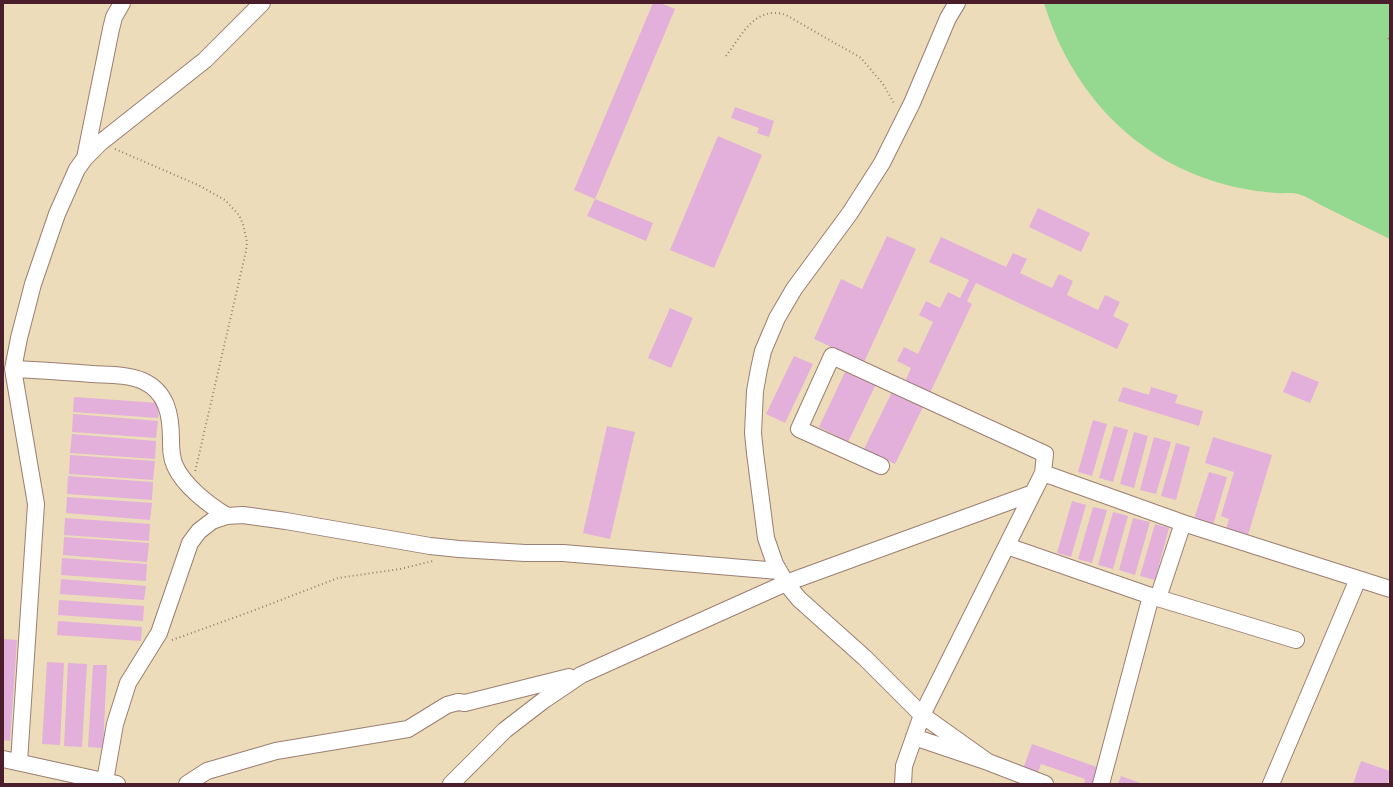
<!DOCTYPE html>
<html>
<head>
<meta charset="utf-8">
<style>
  body { margin:0 }
  #map { position:relative; width:1393px; height:787px; overflow:hidden; background:#eddcb9; font-family:Itim,sans-serif }
  canvas { display:block }
  .frame { position:absolute; inset:0; border:4px solid #4a1f2b; pointer-events:none }
</style>
</head>
<body>
<div id="map">
<canvas width="1393" height="787"></canvas>
<div class="frame"></div>
</div>
<script>
const c = document.querySelector('canvas').getContext('2d');
c.lineJoin = 'round';
function paint(path, color) {
  c.fillStyle = color;
  c.fill(path, 'evenodd');
}
function stroke(path, color, width, dash) {
  c.strokeStyle = color;
  c.lineWidth = width;
  c.lineCap = dash ? 'butt' : 'round';
  c.setLineDash(dash || []);
  c.stroke(path);
}
paint(new Path2D(`
  M1044,3H1390V239C1368,228 1346,218 1325,207C1316,203 1307,196 1298,194C1291,192 1283,194 1276,193C1262,192 1248,190 1235,187C1139,165 1072,95 1044,3Z`), '#95d890');
paint(new Path2D(`
  M653,3H660L675,9L595,199L653,223L646,241L587,216L595,199L574,190Z
  M735,107L774,121L769,137L757,133L759,128L731,118Z
  M718,136L762,155L714,268L670,250Z
  M1038,208L1090,233L1081,252L1029,227Z
  M887,236L916,249L864,362L814,339L841,279L862,289Z
  M941,237L1006,267L1013,253L1027,259L1020,273L1052,288L1059,274L1073,281L1067,295L1098,310L1105,295L1120,302L1113,316L1129,324L1117,349L976,283L967,301L972,304L929,395L904,384L911,368L897,361L904,347L918,354L933,322L919,315L926,301L940,308L948,292L960,298L969,280L929,262Z
  M670,308L693,318L671,368L648,358Z
  M794,356L813,364L785,423L766,414Z
  M846,370L876,384L848,442L819,427Z
  M1292,371L1319,382L1310,403L1283,392Z
  M1123,387L1149,395L1151,387L1178,395L1175,403L1203,411L1199,426L1118,401Z
  M892,392L923,407L895,464L864,449Z
  M74,397L159,403L158,418L73,412Z
  M73,414L158,421L156,438L72,432Z
  M1093,420L1107,424L1092,476L1078,472Z
  M607,426L635,432L610,539L583,533Z
  M1114,426L1128,430L1113,482L1099,478Z
  M1134,432L1148,436L1134,488L1120,484Z
  M72,434L156,441L155,459L70,453Z
  M1154,437L1171,442L1156,494L1140,490Z
  M1213,437L1272,455L1248,535L1226,529L1229,519L1221,516L1234,472L1205,463Z
  M1176,443L1190,447L1176,500L1161,496Z
  M70,455L155,461L153,480L69,474Z
  M1209,472L1227,477L1213,525L1194,519Z
  M68,476L153,482L152,500L67,494Z
  M67,497L152,503L150,520L66,513Z
  M1072,501L1086,505L1071,557L1057,553Z
  M1093,507L1107,510L1092,563L1078,559Z
  M1113,512L1128,516L1113,569L1098,565Z
  M65,518L150,524L149,541L64,535Z
  M1133,518L1150,522L1135,575L1119,570Z
  M1155,524L1169,528L1155,580L1140,576Z
  M64,537L149,543L147,562L63,555Z
  M62,558L147,564L146,581L61,575Z
  M61,579L146,586L144,600L60,594Z
  M59,600L144,606L143,621L58,615Z
  M58,621L142,627L141,641L57,635Z
  M3,639L17,640L10,741L3,740Z
  M47,662L64,663L60,745L42,744Z
  M68,663L87,664L82,747L64,746Z
  M93,665H107L103,748L88,747Z
  M1032,744L1105,770L1100,784H1084L1085,779L1041,764L1036,777L1022,772Z
  M1361,761L1390,771V776L1387,784H1353Z
  M1121,776L1143,784H1118Z`), '#e2b0da');
const minor = new Path2D(`
  M957,3L948,18L912,103L882,163L850,213L794,289L777,318L763,351L759,369L755,391L753,433L755,453L766,538L775,564L786,583L799,599L865,658L922,715L988,762
  M85,158L111,29L114,17L122,3
  M13,369C39,370 66,372 92,374C108,375 127,374 143,381C167,392 171,415 171,440C171,449 171,457 175,466C184,486 209,505 227,516
  M881,466L799,429L832,356L1045,454L1043,473L922,715L904,766L903,784
  M1043,473L1183,523L1390,589
  M1007,546L1151,596L1296,640
  M1158,598L1183,523
  M914,737L988,762L1045,784
  M3,759L117,784
  M19,762L36,504L13,369L19,338L33,284L57,214L77,169L85,158L100,143L205,60L262,3
  M105,781L115,724L128,683L159,633L190,543L199,531L212,521L227,516L243,515L286,521L430,546L459,549L525,553H563L779,571
  M187,784L207,771L276,751L408,729L447,705L458,702L465,703L569,677
  M451,784L505,730L544,700L581,675L786,583L1033,493
  M1101,784L1151,596
  M1271,784L1358,579`);
stroke(minor, '#9c7e72', 18);
stroke(new Path2D(`
  M1388,39L1390,37
  M726,56C742,35 755,5 786,15L861,58L883,84L895,105
  M115,149L198,185L225,200L239,215L243,224L247,242L246,251L195,472
  M172,640L247,613L338,578L400,569L433,561`), '#9c7e72', 2, [1, 3]);
stroke(minor, '#fff', 16);
</script>
</body>
</html>
